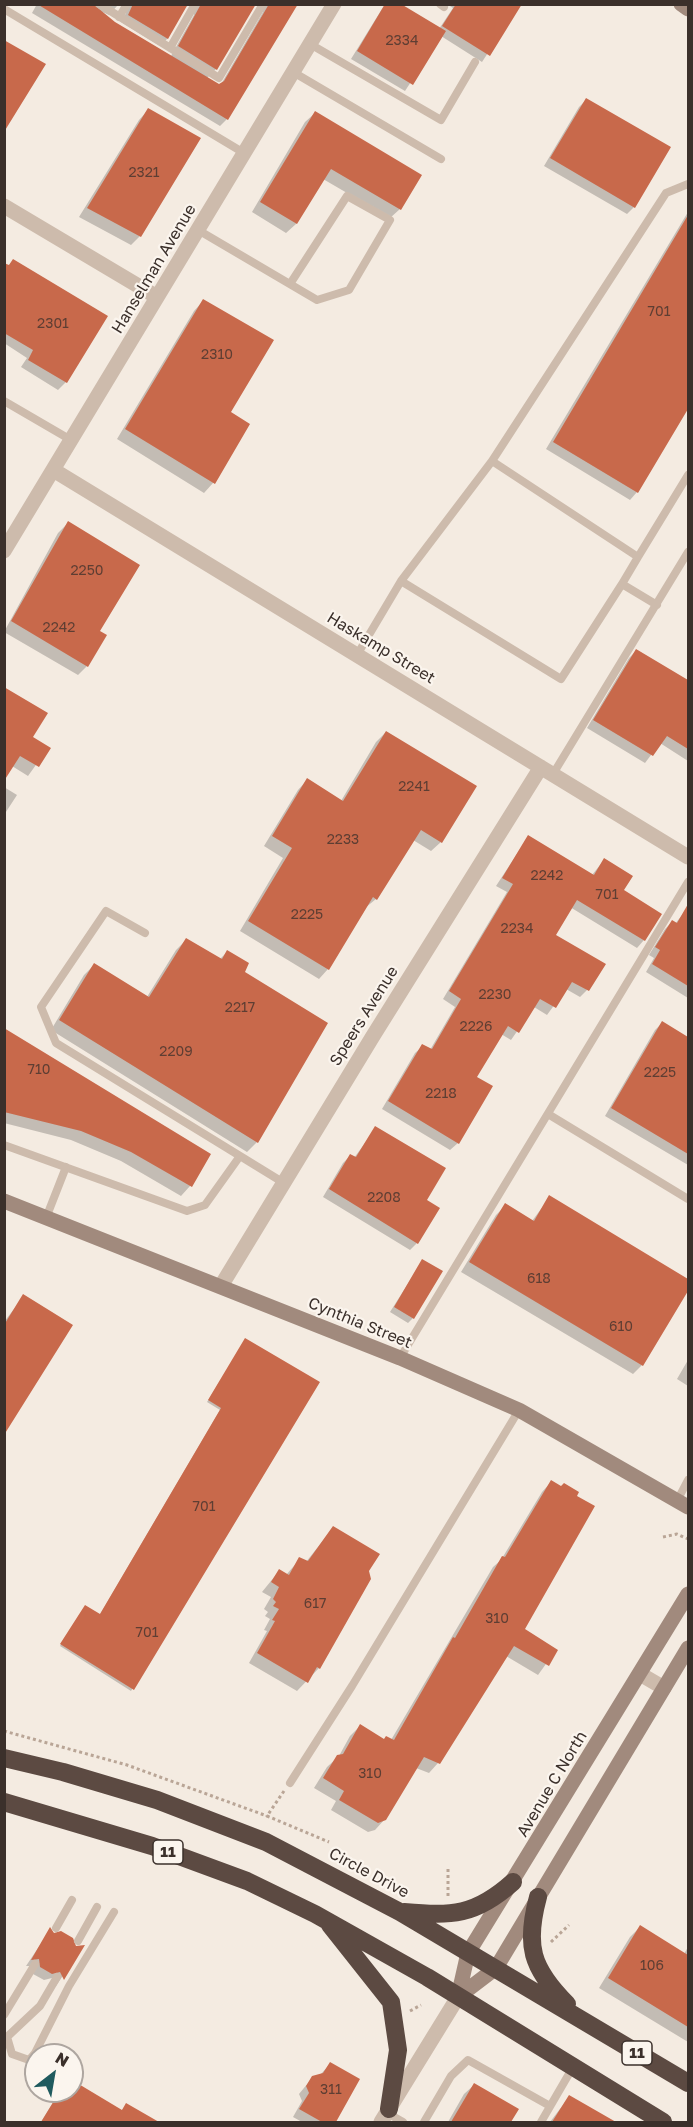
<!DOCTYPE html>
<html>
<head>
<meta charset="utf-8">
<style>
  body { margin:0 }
  #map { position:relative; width:693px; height:2127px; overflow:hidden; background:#f4ebe1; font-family:"Golos Text",sans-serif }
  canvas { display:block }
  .frame { position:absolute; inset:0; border:6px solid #3b302b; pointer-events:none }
  .north { position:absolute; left:24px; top:2043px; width:60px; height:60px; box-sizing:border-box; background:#fbf5ee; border:2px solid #aea6a0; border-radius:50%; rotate:31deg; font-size:16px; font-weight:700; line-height:24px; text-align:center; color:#3b302b }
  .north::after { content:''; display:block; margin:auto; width:21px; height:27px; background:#1f5a5e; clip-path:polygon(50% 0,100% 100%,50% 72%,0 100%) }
</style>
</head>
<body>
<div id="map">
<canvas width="693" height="2127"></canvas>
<div class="frame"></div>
<div class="north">N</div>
</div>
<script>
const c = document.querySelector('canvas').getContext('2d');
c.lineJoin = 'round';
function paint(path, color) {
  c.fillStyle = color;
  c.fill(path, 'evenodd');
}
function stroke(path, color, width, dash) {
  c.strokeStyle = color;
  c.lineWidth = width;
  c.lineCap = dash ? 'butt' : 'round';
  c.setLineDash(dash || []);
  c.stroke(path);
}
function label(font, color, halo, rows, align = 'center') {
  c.font = font + ' "Golos Text",sans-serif';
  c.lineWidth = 4.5;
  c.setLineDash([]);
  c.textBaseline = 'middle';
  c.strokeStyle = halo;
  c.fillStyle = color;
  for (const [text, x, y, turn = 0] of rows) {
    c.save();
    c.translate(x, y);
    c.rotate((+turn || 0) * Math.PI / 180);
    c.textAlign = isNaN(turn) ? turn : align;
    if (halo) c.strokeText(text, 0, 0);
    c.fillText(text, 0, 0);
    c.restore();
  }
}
paint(new Path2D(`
  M37,4H296L227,119L220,126L32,13ZM122,5L126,13L121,22L160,46L167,39L185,7L190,5L194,15L171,56L97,12L98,10L109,15L117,6ZM258,5L263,12L220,86L207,78L216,69L253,6Z
  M385,4H398L439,29L453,8L447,4H520L482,62L441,36L405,91L351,59Z
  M586,100L634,207L627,214L544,166L579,107Z
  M148,110L140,236L131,245L79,217L139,120Z
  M315,113L400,209L390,218L323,179L296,224L286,233L252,212L305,122Z
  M688,212V406L637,492L630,500L546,449Z
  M13,261L105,317L66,382L58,390L21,367L27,358L4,343V264L8,266Z
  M203,301L228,412L248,425L213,483L204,493L117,439L194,311Z
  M68,523L98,631L87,666L78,675L4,632L58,533Z
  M637,650L688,682V761L660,743L645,763L587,728L629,658Z
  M386,732L441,842L431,851L413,840L376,899L365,908L328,969L319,979L240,931L283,858L264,846L298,790L307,780L341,801L376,742Z
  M31,738L48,748L28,776L12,766Z
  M4,787L17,795L4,815Z
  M528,837L592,875L604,860L622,891L644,940L637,948L570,907L554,935L587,990L580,997L566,989L547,1015L534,1007L511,1040L501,1034L475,1077L458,1143L450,1150L382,1109L415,1053L423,1046L430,1050L455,1007L443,999L507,892L496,886Z
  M686,910L688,911V998L646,972L654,958L649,955L665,929L672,922L675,924Z
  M186,940L219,960L227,952L243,973L292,1084L257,1142L247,1152L51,1030L84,975L94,965L147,997L176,950Z
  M662,1023L688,1039V1165L605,1116L655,1030Z
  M4,1030L209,1155L190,1186L181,1196L121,1161L71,1140L4,1123Z
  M376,1128L425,1200L417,1243L410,1250L323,1197L343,1163L350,1156L354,1158Z
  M550,1197L688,1281V1288L642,1365L633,1374L461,1272L496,1215L506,1205L532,1221Z
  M423,1260L413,1318L408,1323L390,1312Z
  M24,1296L4,1432V1322Z
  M244,1342L317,1383L131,1691L60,1646L83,1609L99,1616L220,1410L207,1402Z
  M688,1360V1386L677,1379Z
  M551,1482L523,1630L556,1650L538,1675L506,1656L438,1763L429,1773L416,1768L385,1819L375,1830L368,1832L331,1810L336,1801L314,1788L327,1767L339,1756L350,1736L360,1726L384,1740H391L493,1567L501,1560L542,1492Z
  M333,1528L319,1668L297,1691L249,1663L267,1631L264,1630L270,1619L265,1616L268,1612L264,1609L271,1597L262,1592L279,1571L286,1575L300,1559L306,1562Z
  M640,1927L684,1954L688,1947V2042L599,1988L630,1937Z
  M50,1930L53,1935L75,1948L82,1947L56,1986L52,1978L44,1980L33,1974L32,1966H26Z
  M330,2064L358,2080L334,2122H302L293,2117L302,2101L299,2094L313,2077L320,2075Z
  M72,2082L121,2111L126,2105L156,2122H41L60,2091H72Z
  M474,2085L517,2109L509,2122H448L464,2094Z
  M569,2097L605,2118L602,2122H550Z`), '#0003');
paint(new Path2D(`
  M37,4H93L115,22L219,84L224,81L269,4H298L228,120Z
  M133,4H188L168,39L128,15Z
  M201,4H256L217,70L178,46Z
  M385,4H401L446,31L413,85L357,51Z
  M456,4H522L490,56L442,26Z
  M4,40L46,64L4,132Z
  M586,98L671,147L635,208L550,158Z
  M148,108L201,138L141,237L87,208Z
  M315,111L422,175L401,210L331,169L297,224L260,202Z
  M688,215V409L638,493L553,442Z
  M13,259L108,316L67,383L28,360L33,350L4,333V263L9,265Z
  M203,299L274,340L231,412L250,424L215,484L125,429Z
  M68,521L140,565L100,631L107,635L88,667L11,621Z
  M636,649L688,680V749L667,736L653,756L593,720Z
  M4,687L48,713L33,737L51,748L39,767L20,756L4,781Z
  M386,731L477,786L442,843L421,830L377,900L373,897L329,970L248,921L292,848L272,836L307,778L343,801Z
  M528,835L594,875L604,858L633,876L624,890L662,914L645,941L577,900L556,935L606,964L589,991L572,982L556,1008L540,999L519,1033L508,1026L477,1077L493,1086L459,1144L388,1101L422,1044L432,1049L461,999L449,991L513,884L502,878Z
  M688,904V986L652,964L660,950L655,947L672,920L677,923Z
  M186,938L222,959L227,950L249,963L245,972L328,1023L258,1143L59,1020L94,963L149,997Z
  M662,1021L688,1037V1154L611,1108Z
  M4,1028L211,1154L192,1187L131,1152L81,1131L4,1112Z
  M375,1126L446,1168L427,1200L440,1208L418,1244L329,1189L350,1154L356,1157Z
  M549,1195L688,1279V1291L643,1366L469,1262L505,1203L534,1221Z
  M422,1259L443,1271L414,1319L394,1307Z
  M23,1294L73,1325L4,1435V1325Z
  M245,1338L320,1382L134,1690L60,1644L85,1605L100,1614L221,1408L208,1400Z
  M551,1480L561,1486L564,1483L579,1492L577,1496L595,1506L525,1629L558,1650L549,1666L514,1646L440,1764L424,1757L386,1820L378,1823L339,1800L344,1791L323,1778L337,1755L343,1754L360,1724L384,1739L386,1736L394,1740L453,1637L455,1638L502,1556L505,1557Z
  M333,1526L380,1554L369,1571L371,1579L320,1669L317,1667L308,1683L257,1653L275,1621L272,1620L279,1609L273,1606L276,1602L273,1599L279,1587L271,1582L279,1569L289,1575L299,1557L308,1561Z
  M640,1925L688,1955V2027L608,1978Z
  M50,1927L54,1933L61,1931L73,1938L76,1946L85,1945L64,1980L60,1972L52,1974L40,1967L39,1959L31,1960Z
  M330,2062L360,2079L336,2122H322L299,2109L309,2093L306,2086L312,2076L323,2073Z
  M72,2080L122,2110L126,2103L159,2122H41L60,2091H72Z
  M474,2083L519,2109L511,2122H451Z
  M569,2095L616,2122H552Z`), '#c8694b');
stroke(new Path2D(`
  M663,1537L677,1534L688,1539
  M4,1731L127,1765L267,1816
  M284,1791L267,1816L329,1842
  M448,1896V1868
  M551,1942L569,1925
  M410,2011L421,2005`), '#b9a596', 3, [3, 3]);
stroke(new Path2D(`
  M99,4L219,78L263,4
  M440,4L444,7
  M4,9L244,153
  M119,17L127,4
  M310,44L441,120L475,62
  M170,48L195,4
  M293,72L441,159
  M198,230L317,300L349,290L390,220L347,196L290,284
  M4,401L71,440
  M492,461L638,557L622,584L657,605
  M638,557L688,475
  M401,581L561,679L622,584
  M357,655L401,581L492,461L666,193L688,184
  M553,774L688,552
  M145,933L106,911L41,1007L56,1043L284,1183
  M548,1114L688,1199
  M4,1145L187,1211L205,1205L240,1156
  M46,1218L66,1167
  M400,1358L688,882
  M677,1501L688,1480
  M290,1783L352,1686L519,1410
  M56,1928L72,1900
  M78,1941L97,1907
  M57,1977L40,2006L7,2037L12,2054L29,2060L35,2053L69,1986L114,1912
  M4,2015L35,1964
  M387,2113L403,2122
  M424,2122L451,2076L468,2060L550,2106
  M541,2122L573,2067`), '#cdbbac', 8);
stroke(new Path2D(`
  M4,206L157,297
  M55,471L688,857
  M4,551L334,4
  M221,1286L373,1036L541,767
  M640,1674L664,1688
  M381,2122L458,1997`), '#cdbbac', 15);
stroke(new Path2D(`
  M681,4L688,9
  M4,1201L400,1358L519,1410L688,1507
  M458,1997L468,1953L688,1594
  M458,1997L496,1968L688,1648`), '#a18a7d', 15);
stroke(new Path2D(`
  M4,1758L63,1772L157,1800L266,1842L400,1912L688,2083
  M4,1802L152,1846L247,1881L315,1914L427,1977L663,2122
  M538,1897C525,1945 531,1968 567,2004
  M404,1912C452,1916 475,1916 513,1882
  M330,1925L391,2002L398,2050L389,2109`), '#5c4a42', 18);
label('14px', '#5e3e33', null, [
  ["2334",402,41],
  ["2321",144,173],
  ["701",659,312],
  ["2301",53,324],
  ["2310",217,355],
  ["2250",87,571],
  ["2242",59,628],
  ["2241",414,787],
  ["2233",343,840],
  ["2242",547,876],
  ["701",607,895],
  ["2225",307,915],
  ["2234",517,929],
  ["2230",495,995],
  ["2217",240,1008],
  ["2226",476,1027],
  ["2209",176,1052],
  ["710",39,1070],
  ["2225",660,1073],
  ["2218",441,1094],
  ["2208",384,1198],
  ["618",539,1279],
  ["610",621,1327],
  ["701",204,1507],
  ["617",315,1604],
  ["310",497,1619],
  ["701",147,1633],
  ["310",370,1774],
  ["106",652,1966],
  ["311",331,2090]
]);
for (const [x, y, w] of [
  [168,1852,30],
  [637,2053,30]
]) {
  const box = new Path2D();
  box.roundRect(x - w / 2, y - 12, w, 24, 4.5);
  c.fillStyle = '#fbf5ee';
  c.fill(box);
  stroke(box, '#3b302b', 1.5);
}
label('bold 15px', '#3b302b', null, [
  ["11",168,1852],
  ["11",637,2053]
]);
label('16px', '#3b302b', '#fbf5ee', [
  ["Hanselman Avenue",154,269,-59],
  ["Haskamp Street",381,648,31],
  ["Speers Avenue",364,1016,-58],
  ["Cynthia Street",360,1323,22],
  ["Avenue C North",552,1784,-59],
  ["Circle Drive",369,1873,28]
]);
</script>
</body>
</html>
